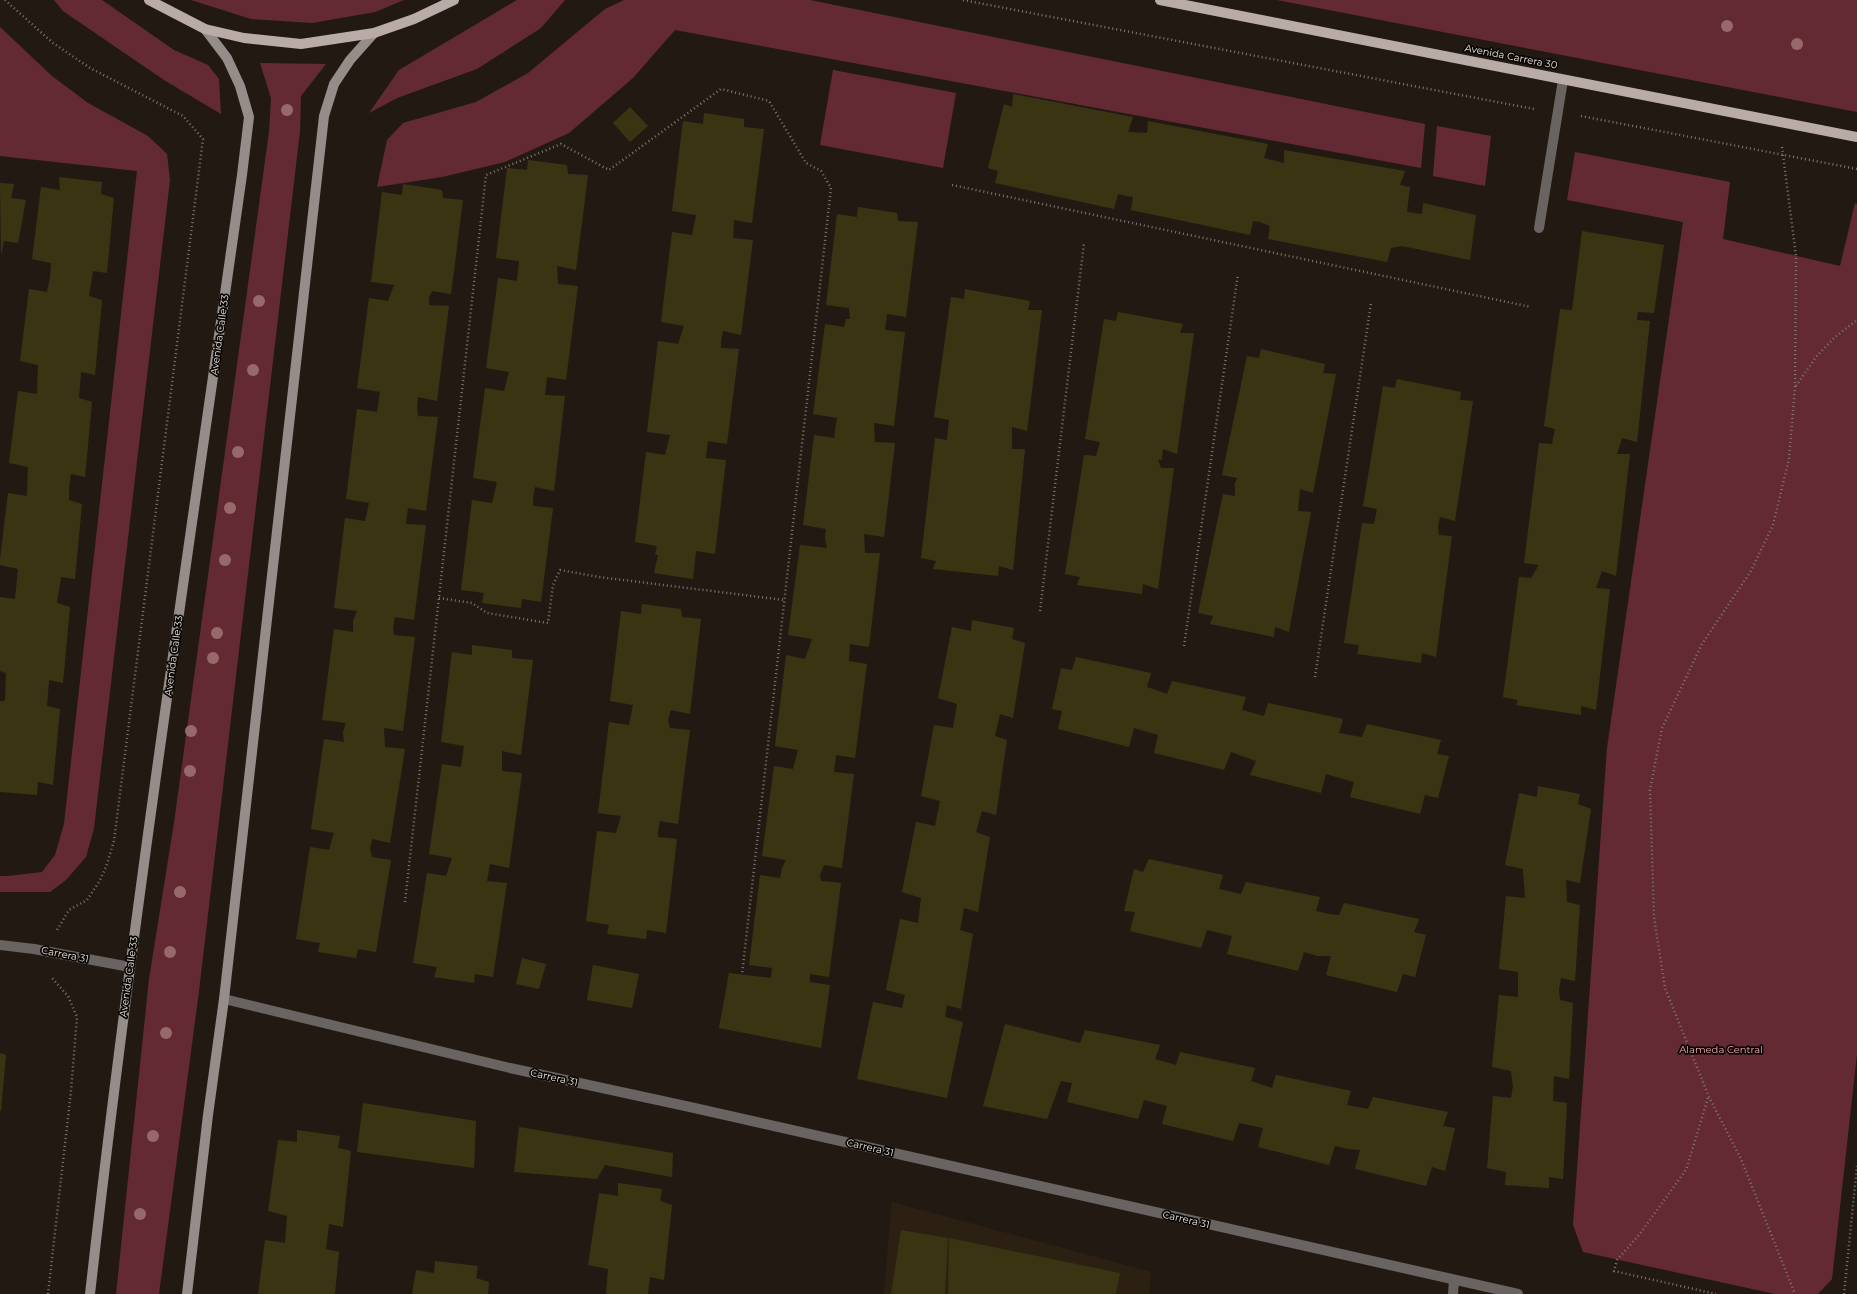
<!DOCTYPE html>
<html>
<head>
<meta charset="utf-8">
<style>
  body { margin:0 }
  canvas { display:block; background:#221a12 }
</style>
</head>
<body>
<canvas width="1857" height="1294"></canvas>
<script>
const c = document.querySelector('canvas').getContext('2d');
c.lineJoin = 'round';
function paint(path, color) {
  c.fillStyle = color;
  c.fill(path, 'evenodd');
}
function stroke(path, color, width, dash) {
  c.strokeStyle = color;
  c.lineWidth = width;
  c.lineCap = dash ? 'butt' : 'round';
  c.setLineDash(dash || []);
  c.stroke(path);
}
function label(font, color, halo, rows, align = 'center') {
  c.font = font + ' Montserrat,sans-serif';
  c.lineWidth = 3.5;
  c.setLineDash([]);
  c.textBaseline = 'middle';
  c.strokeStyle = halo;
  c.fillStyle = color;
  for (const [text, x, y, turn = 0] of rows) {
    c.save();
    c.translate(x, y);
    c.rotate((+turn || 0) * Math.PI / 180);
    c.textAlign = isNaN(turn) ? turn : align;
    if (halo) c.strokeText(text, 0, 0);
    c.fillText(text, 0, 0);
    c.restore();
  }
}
paint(new Path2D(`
  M892,1202L1151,1272L1149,1294H884Z`), '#2c2013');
paint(new Path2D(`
  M54,0H102L174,50L208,65L219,79L221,114L164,80L63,11Z
  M191,0H404L375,12L312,23L251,19Z
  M517,0H565L541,28L477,69L397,98L369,113L399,70Z
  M624,0H810L1425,124L1421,168L675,30L633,78L569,133L505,162L442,177L377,187L387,140L403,123L476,102L528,73L605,9Z
  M1277,0H1857V112Z
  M0,27L52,76L88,103L148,136L167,154L170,180L94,828L86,857L66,880L50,892H0V876H8L42,872L55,855L64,824L137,171L0,156Z
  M260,63L326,64L301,96L300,131L199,991L159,1294H116L149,979L174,823L269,132L271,98Z
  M833,70L956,93L943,168L820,145Z
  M1437,126L1491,136L1485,186L1433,176Z
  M1575,152L1730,182L1723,239L1840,266L1855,203L1857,204V1054L1832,1279L1818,1294H1775L1583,1252L1573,1225L1607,748L1683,222L1567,200Z`), '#642a34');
paint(new Path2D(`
  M1013,94L1133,117L1128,132L1147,133L1148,121L1268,144L1264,158L1284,163V150L1405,171L1400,185L1410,187L1407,212L1422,214L1423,203L1476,215L1470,260L1402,246L1391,248L1387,262L1268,239L1270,226L1260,222L1253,221L1250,235L1131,210L1133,197L1126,196L1118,194L1114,209L995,183L998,171L988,168L1004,104L1012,107Z
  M630,107L648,126L630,142L613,123Z
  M704,113L744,119V127L764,129L752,223L734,220L733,238L753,240L741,335L723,331L721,341V348L739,349L727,444L708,441L706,458L726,460L715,554L696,551L693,579L654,573L658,555H655L657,546L635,542L646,452L665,455L670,435L647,432L658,341L678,344L684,326L661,322L672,232L692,235L696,215L672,211L683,121L703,124Z
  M528,160L567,165L568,174L588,175L576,270L557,266L558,284L578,286L566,380L547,377L545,395L565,396L554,491L535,487L533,498V506L553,508L541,602L522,599L521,608L482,603L484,593L461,590L472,500L492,503L497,482L473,478L485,388L504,391L509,372L486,368L498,278L517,281L519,261L496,258L507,168L527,170Z
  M59,177L102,182L101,194L114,198L107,273L93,271L89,296L102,300L95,375L81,372L79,398L92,402L85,477L71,474L69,488V500L82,504L75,579L61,577L57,603L70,607L63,683L49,680L47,706L60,709L53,785L38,782L37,795L0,792V701H5L6,673L0,671V597L15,599L18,569L0,565V559L8,493L27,496L28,467L9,463L18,391L37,394L38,365L20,361L29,289L47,292L50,278L51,263L32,259L41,187L60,190Z
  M0,183L14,184L11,198L26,200L18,243L4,241L1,255Z
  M403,184L442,190L443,198L463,200L451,294L432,291L429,298V305L449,306L437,401L418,397L417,405L418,416L438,417L426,511L408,508L406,524L426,525L414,620L395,617L393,627L394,635L415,637L403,731L384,728L385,747L405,749L390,843L372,839L370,849L372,857L391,860L376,952L358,949L356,958L318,952L320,943L296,939L310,847L329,850L334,833L311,829L324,739L344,742L343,732L346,723L322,720L334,629L353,632V621L357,611L334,608L345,518L365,521L369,503L346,499L357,409L377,412L380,392L357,388L369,298L388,301L394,285L371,282L382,192L402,195Z
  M858,207L897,213L898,221L918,222L906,317L887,314L885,330L905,332L894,426L874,423L875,442L895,443L884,537L864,534L865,553H880L869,647L850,644L849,661L867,664L855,758L836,755L834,772L854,774L842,868L824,865L820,875L821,881L841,883L829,977L810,974V982L830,985L821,1048L719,1028L729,973L771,978L772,968L749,965L760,875L780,878L782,868L786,860L762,856L774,766L793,769L798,750L775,746L786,655L805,659L812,639L788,635L800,545L827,548L825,538L826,529L803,525L814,435L834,438L837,418L813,414L825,324L844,327L846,319H850L849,308L826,305L837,214L857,217Z
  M1582,231L1664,245L1654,313L1638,312L1637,320L1650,321L1637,442L1622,438L1617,454H1630L1616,576L1602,571L1596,588L1610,589L1596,710L1581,706V715L1516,705L1518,700L1503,697L1519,577L1531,578L1539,565L1524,563L1539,443L1552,444L1555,429L1544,426L1560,309L1572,310Z
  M965,289L1030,301L1028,310H1042L1027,431L1012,427V449H1025L1013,570L999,566L998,576L933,569L936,561L921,558L935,438L947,440L949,420L934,417L951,297L964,299Z
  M1118,312L1183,324L1180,333H1194L1177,454L1163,449L1162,460L1158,459L1161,468H1174L1158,589L1143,584L1142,594L1077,585L1080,577L1065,574L1084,455L1096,456L1100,442L1085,439L1104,319L1116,321Z
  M1261,349L1325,364L1323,373L1336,374L1313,493L1300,489L1298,511L1311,512L1289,632L1275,627L1274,637L1210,624L1213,616L1198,613L1223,494L1235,496V486H1234L1237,478L1222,475L1247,356L1259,358Z
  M1397,379L1461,392L1460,400L1473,401L1455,521L1440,517L1438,527L1439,535L1452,536L1436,657L1422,653L1421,663L1357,654L1359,645L1344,643L1362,523L1374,524L1377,509L1363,506L1383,386L1395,388Z
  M642,604L681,609L682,617L701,619L690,714L671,710L668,720L670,728L690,730L678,824L660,821L658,831V837L677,839L666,933L647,930L646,939L607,934L609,925L586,921L597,831L616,833L621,816L598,813L609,722L629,725L633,705L610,701L621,611L641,614Z
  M972,620L1014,628L1012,639L1025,643L1013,718L1000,714L995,736L1007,740L996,815L982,811L976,832L990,837L978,912L964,908L960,930L973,934L961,1009L947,1005L945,1017L963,1022L947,1098L857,1079L873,1002L902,1008L905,995L886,990L900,919L918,923L921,898L902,892L916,822L935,826L940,801L921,796L934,725L953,728L957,704L938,698L952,627L971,631Z
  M472,645L512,650V658L533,660L521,755L502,751V771L522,773L509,868L490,864L487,881L507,883L493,977L475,974L474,983L434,977L437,967L413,963L427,873L446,876L452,858L429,854L442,764L461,767L464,746L441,742L452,652L472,655Z
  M1076,657L1151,673L1147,687L1167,694L1172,681L1246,697L1242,710L1264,716L1268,703L1343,719L1339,733L1350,735L1362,737L1367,724L1441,740L1437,754L1449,756L1438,798L1425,795L1420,814L1350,797L1354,782L1326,774L1321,793L1250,775L1256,761L1231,752L1224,770L1154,753L1158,735L1134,728L1129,747L1058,729L1062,711L1052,709L1061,668L1072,670Z
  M1538,786L1580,794L1578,804L1591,809L1580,883L1566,880L1567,902L1580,905L1575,981L1561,978L1559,989L1560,1000L1573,1003L1569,1079L1554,1076L1553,1101L1567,1103L1563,1179L1549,1177V1188L1505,1185L1506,1172L1487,1168L1493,1096L1511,1098L1513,1086L1511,1071L1492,1067L1499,995L1518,997V972L1499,969L1506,896L1525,898L1523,869L1505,865L1519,793L1537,797Z
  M1149,859L1223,875L1219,889L1241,894L1246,882L1320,897L1316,911L1329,914L1339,915L1344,903L1419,919L1414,932L1426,935L1415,977L1403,974L1397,992L1326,975L1331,956H1317L1304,952L1298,971L1227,954L1232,936L1207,930L1201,948L1130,931L1135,912L1124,911L1134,869L1143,872Z
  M522,958L546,964L539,989L516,984Z
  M593,965L639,974L632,1008L587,1000Z
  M1005,1024L1080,1043L1085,1030L1160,1045L1155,1059L1176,1065L1180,1052L1255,1068L1251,1081L1272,1088L1276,1075L1351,1091L1347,1105L1368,1109L1373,1097L1448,1112L1443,1126L1455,1128L1445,1171L1432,1167L1426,1186L1355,1169L1360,1150L1348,1149L1335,1146L1329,1165L1258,1147L1263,1128L1239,1123L1233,1141L1162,1124L1167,1106L1144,1100L1138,1119L1067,1102L1072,1083L1061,1081L1047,1119L983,1106Z
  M0,1053L6,1055L1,1111L0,1110Z
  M363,1103L476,1121L474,1168L357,1152Z
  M519,1127L673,1153L672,1177L605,1165L597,1179L514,1172Z
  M297,1130L340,1136L338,1148L351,1151L343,1227L329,1224L326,1249L339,1252L335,1294H258L265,1240L285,1243L287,1216L268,1211L278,1140L297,1142Z
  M618,1183L662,1189L660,1201L672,1205L664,1280L650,1277L648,1294H606L608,1269L588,1265L599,1193L618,1196Z
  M901,1230L948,1238L945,1294H891Z
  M949,1238L1120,1273L1116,1294H948Z
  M435,1261L478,1266L476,1278L489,1282L488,1294H412L416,1270L434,1273Z`), '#3b3413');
stroke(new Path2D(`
  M5,0L53,43L90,68L183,116L203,139L114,841L106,867L99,882L87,900L69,910L57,930
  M963,0L1534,109
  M1581,116L1857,169
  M1782,147L1796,256L1795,387L1789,459L1773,525L1751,571L1702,644L1662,728L1650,790L1654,917L1665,988L1709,1097L1741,1159L1795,1294
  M952,185L1531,307
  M1796,386L1816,357L1835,337L1857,320
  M439,598L472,603L487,613L548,623L553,585L560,570L599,577L784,600
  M1040,611L1084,243
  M1184,646L1238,274
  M1315,677L1371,303
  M405,902L486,175L561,144L609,170L721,89L769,101L806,163L821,171L831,188L742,975
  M1708,1098L1686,1170L1639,1235L1617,1260L1614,1271L1716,1294
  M48,1294L71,1091L77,1017L68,996L52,978
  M1844,1294L1857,1166`), '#7e7770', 2.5, [1, 3]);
stroke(new Path2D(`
  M1539,228L1563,80
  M1453,1294L1454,1280`), '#696361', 10);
stroke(new Path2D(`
  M224,999L510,1068L690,1107L1518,1294`), '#696361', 10);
stroke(new Path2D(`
  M0,945L34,949L130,967`), '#696361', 10);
stroke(new Path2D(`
  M90,1294C132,920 189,548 242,175L249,117L240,86L227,58L205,29
  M187,1294L208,1115L224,999L324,116L334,84L350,60L374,33`), '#968c89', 10);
stroke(new Path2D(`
  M149,0L205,29L244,38L301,44L374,33L414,19L454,0
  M1160,0L1857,137`), '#b9aca8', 10);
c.fillStyle = '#98696b';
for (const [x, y] of [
  [1727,26],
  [1797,44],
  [287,110],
  [259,301],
  [253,370],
  [238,452],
  [230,508],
  [225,560],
  [217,633],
  [213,658],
  [191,731],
  [190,771],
  [180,892],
  [170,952],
  [166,1033],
  [153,1136],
  [140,1214]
]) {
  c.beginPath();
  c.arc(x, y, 6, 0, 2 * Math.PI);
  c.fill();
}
label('10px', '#e9e4de', '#090604', [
  ["Avenida Carrera 30",1511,57,11],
  ["Avenida Calle 33",220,335,-82],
  ["Avenida Calle 33",174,656,-82],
  ["Carrera 31",65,955,11],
  ["Avenida Calle 33",129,977,-82],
  ["Carrera 31",554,1078,12],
  ["Carrera 31",870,1148,13],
  ["Carrera 31",1186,1220,13]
]);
label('10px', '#f9aab3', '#090604', [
  ["Alameda Central",1721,1050]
]);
</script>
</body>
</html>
